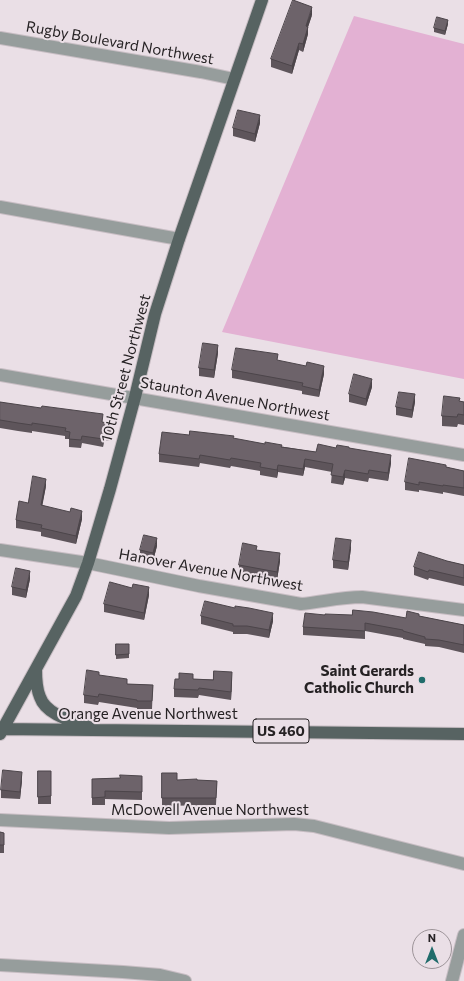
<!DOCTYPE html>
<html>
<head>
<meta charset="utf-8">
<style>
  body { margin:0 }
  #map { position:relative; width:464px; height:981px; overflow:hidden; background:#eadfe6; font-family:Commissioner,sans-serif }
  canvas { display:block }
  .north { position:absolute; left:412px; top:929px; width:40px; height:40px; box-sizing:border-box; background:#eadfe6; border:1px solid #9c9398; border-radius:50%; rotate:0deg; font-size:11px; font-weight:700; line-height:16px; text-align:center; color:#262224 }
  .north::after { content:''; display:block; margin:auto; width:14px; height:18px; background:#206c6b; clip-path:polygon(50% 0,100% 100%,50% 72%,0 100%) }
</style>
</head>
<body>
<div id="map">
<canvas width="464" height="981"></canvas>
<div class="north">N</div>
</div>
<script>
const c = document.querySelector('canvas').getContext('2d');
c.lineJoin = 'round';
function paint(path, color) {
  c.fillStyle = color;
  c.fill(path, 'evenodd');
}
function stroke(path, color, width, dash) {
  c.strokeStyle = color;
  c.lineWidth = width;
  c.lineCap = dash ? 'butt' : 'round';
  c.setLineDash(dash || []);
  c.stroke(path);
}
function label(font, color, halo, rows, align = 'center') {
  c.font = font + ' Commissioner,sans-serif';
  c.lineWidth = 4;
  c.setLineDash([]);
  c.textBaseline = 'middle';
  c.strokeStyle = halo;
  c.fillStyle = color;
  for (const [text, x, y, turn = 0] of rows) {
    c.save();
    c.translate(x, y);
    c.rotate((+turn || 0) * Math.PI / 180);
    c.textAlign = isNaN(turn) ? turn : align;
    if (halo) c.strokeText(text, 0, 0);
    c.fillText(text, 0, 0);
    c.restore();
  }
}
paint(new Path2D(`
  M354,16L464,44V379L222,332Z`), '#e3b1d3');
const minor = new Path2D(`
  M0,38L201,72L234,79
  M0,207L179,239
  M0,375L464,455
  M0,550L88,563L199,586L301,604C322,602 341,597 362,597L464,610
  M0,820L169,828L294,824L314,826L464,864
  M0,965L123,972L160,975L185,981
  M452,981L464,935`);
const major = new Path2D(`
  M36,669C36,678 36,688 40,697C46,715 73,721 89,727
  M0,729L464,734
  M0,734L76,596L88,563L110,489L135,397L155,314L179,239L262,0`);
stroke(minor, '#c7bdc3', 14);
stroke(major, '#c7bdc3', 14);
stroke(minor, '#969d9c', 12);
stroke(major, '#576362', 12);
paint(new Path2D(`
  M312,15L308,27V34L303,52L299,50L292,74L271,67V59Z
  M448,24L445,35L434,32V28Z
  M260,123L255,142L233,136V128Z
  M218,353L214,378L199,376V368Z
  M278,361L324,374L319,397L302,394V391L232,378V370Z
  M372,387L366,406L349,402V394Z
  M460,401L464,402V425L458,424L457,427L442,426V416Z
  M0,402L103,422L112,432L111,441L104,440L103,447L82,443L81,448L69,447V439H65V436L32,431V433L18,431L0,428Z
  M415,402L412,418L396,415V407Z
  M189,435L234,439L316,452L336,448H349L391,463L388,481L369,478L368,482L345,478L343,485L331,483L332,472L305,467L303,476L278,472L277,478L260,475V471L231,466L230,468L200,463L199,467L159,462V454Z
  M446,467L464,471V496L443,492V494L419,490V492L405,490V482Z
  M46,486L42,505L82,519L76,544L41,536V532L16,528V520L28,503Z
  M157,546L153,561L140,558V550Z
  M351,548L348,570L333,568V560Z
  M280,561L277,580L239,572V565Z
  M447,561L464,565V586L429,578L428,580L414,575V567Z
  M30,579L26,598L12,595V587Z
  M149,595L144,620L104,612V604Z
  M325,615L406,618L419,616L464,625V653L439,647L425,646V644L403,639V638L365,631V639L303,635V627Z
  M201,616L273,621L269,638L247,634H233V632L201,624Z
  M116,644H129V658L116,659Z
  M99,675L127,684L153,685L152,709H137V708L99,702L98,705L84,703V695Z
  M193,679L232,680L231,700L199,695L198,698L174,697V689Z
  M38,771H51V804H38Z
  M162,773L177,780L217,781L216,805L162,806Z
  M142,776V800L105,799V805H92V779L120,778Z
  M22,780L20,799L1,798V790Z
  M0,832L4,833V853H0Z`), '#5e555b');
paint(new Path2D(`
  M312,7V15L308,27V34L303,52V44L306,26Z
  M448,20V24L445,35V31Z
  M299,43V50L292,74V66Z
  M260,115V123L255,142V134Z
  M218,345V353L214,378V370Z
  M324,366V374L319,397V390Z
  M372,379V387L366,406V399Z
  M415,394V402L412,418V410Z
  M112,424V432L111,441V433Z
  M104,432V440L103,447V439Z
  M391,455V463L388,481V473Z
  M305,459V467L303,476V469Z
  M278,465V472L277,478V470Z
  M345,470V478L343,485V477Z
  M46,479V486L41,513V505Z
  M82,511V519L76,544V536Z
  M157,538V546L153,561V553Z
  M351,540V548L348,570V562Z
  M280,553V561L277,580V572Z
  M30,571V579L26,598V590Z
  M149,587V595L144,620V613Z
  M273,613V621L269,638V630Z
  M232,672V680L231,700V692Z
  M22,772V780L20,799V792Z`), '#4c454a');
const building = new Path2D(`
  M293,0L312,7L306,26L308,27L303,44L299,43L292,66L271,59Z
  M437,17L448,20L445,31L434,28Z
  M238,110L260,115L255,134L233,128Z
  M203,343L218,345L214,370L199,368Z
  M236,348L278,354L277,360L306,366L307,362L324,366L319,390L302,386L303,383L232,370Z
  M354,374L372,379L366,399L349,394Z
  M399,392L415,394L412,410L396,407Z
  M444,396L460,398L459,401L464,402V415L458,414L457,417L442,416Z
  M0,402L41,408L42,406L103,414L102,422L112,424L111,433L104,432L103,439L82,436L81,440L69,439L70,432L65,431L66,428L32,423V425L18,423L0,420Z
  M190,431L234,436L233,438L265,444V442L282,445L281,447L316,452L318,444L336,448L337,445L349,447V448L391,455L388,473L369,470L368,474L345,470L343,477L331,475L333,464L305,459L303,469L278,465L277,470L260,467L261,463L231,458L230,460L200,455L199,459L159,454L162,432L189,435Z
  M409,458L446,465V467L464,471V488L443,485V486L419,482V485L405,482Z
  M33,476L46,479L41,505L70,512L71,508L82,511L76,536L41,528L42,525L16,520L19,501L28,503Z
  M144,535L157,538L153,553L140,550Z
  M336,538L351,540L348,562L333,560Z
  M243,543L257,546L256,550L280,553L277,572L239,565Z
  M419,552L447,561L464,565V578L429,570L428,572L414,567Z
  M16,568L30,571L26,590L12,587Z
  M110,582L132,588L133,584L149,587L144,613L104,604Z
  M205,601L235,608V606L249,608L273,613L269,630L247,626H233V624L201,616Z
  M353,610L373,612L406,618L407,611L419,614V616L464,625V645L439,640L425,639V637L403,631V630L365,623V631L303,627L305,613L325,615V614L352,615Z
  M116,644H129V654L116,655Z
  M87,670L99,672V675L127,679V684L153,685L152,701H137V700L99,694L98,697L84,695Z
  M214,671L232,672L231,692L199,688L198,690L174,689L175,679H179V673L193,674V679L213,680Z
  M3,770L22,772L20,792L1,790Z
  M38,771H51V796L38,797Z
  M162,773H177V780L197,779V780L217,781L216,798H162Z
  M120,775L142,776V792L105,791V797L92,798V779L120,778Z
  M0,832L4,833V845H0Z`);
paint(building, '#6d636a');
stroke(building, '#4c454a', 1);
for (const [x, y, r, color] of [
  [422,680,4,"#206c6b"]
]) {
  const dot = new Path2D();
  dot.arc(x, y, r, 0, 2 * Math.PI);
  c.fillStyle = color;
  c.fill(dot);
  stroke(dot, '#eadfe6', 1.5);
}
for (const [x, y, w] of [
  [281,731,56]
]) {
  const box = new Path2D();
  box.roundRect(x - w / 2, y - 12, w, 24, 3);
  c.fillStyle = '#eadfe6';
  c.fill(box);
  stroke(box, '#262224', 1);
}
label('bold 14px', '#262224', null, [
  ["US 460",281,731]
]);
label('15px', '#262224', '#eadfe6', [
  ["Rugby Boulevard Northwest",120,43,10],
  ["10th Street Northwest",126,368,-75],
  ["Staunton Avenue Northwest",235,399,10],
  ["Hanover Avenue Northwest",211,570,10],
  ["Orange Avenue Northwest",148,714],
  ["McDowell Avenue Northwest",210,810]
]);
label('bold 15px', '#262224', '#eadfe6', [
  ["Saint Gerards",414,671],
  ["Catholic Church",414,688]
], 'right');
</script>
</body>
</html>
